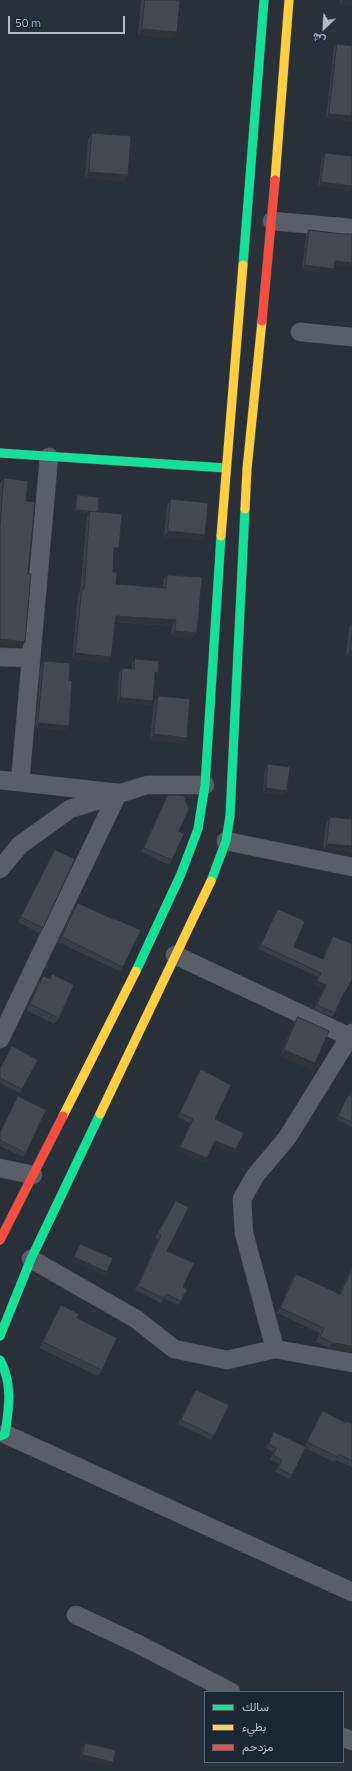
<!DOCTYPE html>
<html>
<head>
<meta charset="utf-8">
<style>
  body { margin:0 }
  #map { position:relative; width:352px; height:1771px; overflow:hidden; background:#2a3038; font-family:"Titillium Web",Vazirmatn,sans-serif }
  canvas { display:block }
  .legend { position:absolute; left:204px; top:1691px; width:140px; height:72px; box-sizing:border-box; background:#1d2633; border:1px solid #59626f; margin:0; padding:5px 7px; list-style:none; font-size:12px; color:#b4bcc9 }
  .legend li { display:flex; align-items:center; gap:8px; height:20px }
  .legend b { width:20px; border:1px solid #59626f }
  .north { position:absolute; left:304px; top:8px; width:40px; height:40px; -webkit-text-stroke:3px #1d2633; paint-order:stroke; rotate:205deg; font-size:11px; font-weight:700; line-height:16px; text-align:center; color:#b4bcc9 }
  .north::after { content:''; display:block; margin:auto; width:14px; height:18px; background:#b4bcc9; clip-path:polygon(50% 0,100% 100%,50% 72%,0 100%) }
  .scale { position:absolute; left:8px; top:16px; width:117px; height:18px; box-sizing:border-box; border:2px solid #b4bcc9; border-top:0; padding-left:5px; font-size:12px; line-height:14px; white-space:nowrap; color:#b4bcc9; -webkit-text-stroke:3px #1d2633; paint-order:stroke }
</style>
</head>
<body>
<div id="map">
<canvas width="352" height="1771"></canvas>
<ul class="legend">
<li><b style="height:5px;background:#16e098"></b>سالك</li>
<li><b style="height:5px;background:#ffcf43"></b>بطيء</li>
<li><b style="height:5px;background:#f24e42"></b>مزدحم</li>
</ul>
<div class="north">ش</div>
<div class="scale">50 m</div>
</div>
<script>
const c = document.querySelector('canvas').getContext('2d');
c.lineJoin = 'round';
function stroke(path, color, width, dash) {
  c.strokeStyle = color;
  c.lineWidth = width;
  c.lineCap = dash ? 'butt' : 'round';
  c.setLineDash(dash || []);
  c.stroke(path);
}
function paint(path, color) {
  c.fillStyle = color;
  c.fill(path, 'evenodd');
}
const street = new Path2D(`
  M272,221L352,228
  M300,332L352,337
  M0,657L31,658
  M0,780L118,793L0,1039
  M20,782L49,457
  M226,841L352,867
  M0,869L20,845L70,809L147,785H205
  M175,955L350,1037
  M0,1168L33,1175
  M31,1259L136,1319L174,1349L227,1360L275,1349L352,1363
  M275,1349L244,1233L242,1199L255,1176L287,1138L352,1033
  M5,1434L352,1592
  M76,1615L138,1644L231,1692
  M343,1737L352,1741`);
const fast = new Path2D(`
  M243,265L264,0
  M0,453L226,468
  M211,881L226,841L230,816L245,509
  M136,971L181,874L198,829L205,785L221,536
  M0,1336L31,1259L100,1114
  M0,1360C13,1384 9,1408 5,1434L0,1436`);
const slow = new Path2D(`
  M275,180L289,0
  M245,509L247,469L262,321
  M221,536L243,265
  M100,1114L211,881
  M63,1116L136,971`);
const jam = new Path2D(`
  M262,321L275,180
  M0,1240L63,1116`);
stroke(street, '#484c53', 19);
stroke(fast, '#484c53', 10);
stroke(slow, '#484c53', 10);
stroke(jam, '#484c53', 10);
stroke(street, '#5a5e66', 18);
stroke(fast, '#16e098', 9);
stroke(slow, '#ffcf43', 9);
stroke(jam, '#f24e42', 9);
paint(new Path2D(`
  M141,0H180L177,32L173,38L138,35Z
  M340,0H352L339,5Z
  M337,44L352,46V121L326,118L334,48Z
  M92,133L128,175L123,181L85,178L88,139Z
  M325,153L352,156V188L350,190L318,186L322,157Z
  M309,230L343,234H352V267L334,266L331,273L302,270L306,235Z
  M4,478L26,501L28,574L22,647L0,645V483Z
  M77,495L98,512L116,553H114L113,572L116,584L163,587V580L167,575L193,638L171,636L172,626L115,622L111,657L107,662L72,659L78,594L80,590L87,517L89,514L74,512L76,498Z
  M171,499L201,540L164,537L167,505Z
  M352,623V657L346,656L349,627Z
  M135,659L155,676L150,705L117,702L119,672L122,668H132V663Z
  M44,661L66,730L35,727L41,665Z
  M158,696L187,738L182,743L150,740L154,702Z
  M268,764L287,791L284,795L263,792L265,769Z
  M168,795L179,831L172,860L169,865L141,852L165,799Z
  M330,817L352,819V853L323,849L326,822Z
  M55,850L43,928L39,933L18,922L51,855Z
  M78,903L114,920L123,967L119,971L58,942L74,908Z
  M278,909L294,947L322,959L330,940L333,936L343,997H342L335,1013L332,1017L314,1009L323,989L314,985L318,977L258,949Z
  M52,974L59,1018L54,1024L26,1010L39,982L43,976L49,979Z
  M298,1017L315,1063L311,1069L280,1056L294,1022Z
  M12,1046L22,1089L20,1093L0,1083V1068L9,1051Z
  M201,1069L215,1119L236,1149L233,1153L213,1145L207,1158L204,1162L178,1151L190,1123L178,1117L198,1072Z
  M352,1089V1127L336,1119L348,1095L349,1096Z
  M18,1096L26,1153L23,1157L0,1146V1132L15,1100Z
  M176,1201L167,1251L183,1287L181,1301L178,1305L164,1298L161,1303L135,1290L158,1239L155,1238Z
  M80,1244L107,1272L105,1275L71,1261L78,1247Z
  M352,1266V1349L350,1352L329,1348L316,1342L320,1333L277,1313L292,1279L296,1274L339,1294Z
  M61,1305L77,1318L102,1370L98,1376L39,1348L57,1311Z
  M196,1390L214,1436L211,1440L178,1424L193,1394Z
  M323,1411L346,1422L347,1421L352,1423V1467L335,1460L334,1462L305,1448L292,1475L289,1479L275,1472L279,1464L270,1460L273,1452L266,1448L271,1437L274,1432L304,1447L319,1416Z
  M85,1743L113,1762L111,1766L80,1759L82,1747Z`), '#3a3f45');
paint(new Path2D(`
  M343,0H352V6L339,5Z
  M142,29L177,32L173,38L138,35Z
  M329,114L352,116V121L326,118Z
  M89,172L128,175L123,181L85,178Z
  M321,182L352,186V188L350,190L318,186Z
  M335,261L352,263V267L332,266Z
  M305,265L334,269L331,273L302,270Z
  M76,510L90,512L89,514L74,512Z
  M168,531L205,535L201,540L164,537Z
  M114,548H119L116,553H111Z
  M116,616L176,620L172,626L112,621Z
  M175,631L197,633L193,638L171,636Z
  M0,639L25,642L22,647L0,645Z
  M350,650H352V657L346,656Z
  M75,653L111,657L107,662L72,659Z
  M120,698L153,701L150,705L117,702Z
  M38,723L69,726L66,730L35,727Z
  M154,734L187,738L182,743L150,740Z
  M266,788L287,791L284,795L263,792Z
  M327,844L352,846V853L323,849Z
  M317,981L326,985L323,989L314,985Z
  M284,1050L315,1063L311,1069L280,1056Z
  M215,1141L236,1149L233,1153L212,1145Z
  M180,1147L207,1158L204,1162L178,1151Z
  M74,1257L107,1272L105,1275L71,1261Z
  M333,1343L352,1346V1349L350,1352L329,1348Z
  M83,1755L113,1762L111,1766L80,1759Z`), '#303338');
const building = new Path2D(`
  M145,0H180L177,32L142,29Z
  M337,44L352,46V116L329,114Z
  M92,133L131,136L128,175L89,172Z
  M325,153L352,156V186L321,182Z
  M309,230L343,234H352V263L335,261L334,269L305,265Z
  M4,478L28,481L26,501L35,502L28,574H31L25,642L0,639V526Z
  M77,495L99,497L98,512L76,510Z
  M171,499L208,503L205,535L168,531Z
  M90,511L122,514L119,548H114L113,572H117L116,584L166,588L167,575L202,577L197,633L175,631L176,620L116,616L111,657L75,653L82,588H84Z
  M352,634V650H350Z
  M135,659L159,661L158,673L155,672L153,701L120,698L122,668L134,669Z
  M44,661L70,663L69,680L72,681L69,726L38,723Z
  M158,696L190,699L187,738L154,734Z
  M268,764L290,767L287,791L266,788Z
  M168,795L184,796L189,809L179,831L184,834L172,860L144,848Z
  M330,817L352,819V846L327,844Z
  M55,850L75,859L43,928L21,917Z
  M78,903L115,920V919L141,930L123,967L62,937Z
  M278,909L305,921L294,947L323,959L333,936L352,944V979L345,993L344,992L335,1013L317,1005L326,985L317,981L321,973L261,945Z
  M52,974L74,985L59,1018L30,1004L43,976L50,979Z
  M298,1017L329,1031L315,1063L284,1050Z
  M12,1046L38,1060L22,1089L0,1078V1069Z
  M201,1069L231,1085L215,1119L244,1133L236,1149L215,1141L207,1158L180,1147L193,1119L180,1113Z
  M352,1091V1122L338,1116L348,1095L350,1096Z
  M18,1096L46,1110L26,1153L0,1140V1133Z
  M176,1201L189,1207L167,1251L194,1263L183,1287L187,1289L181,1301L166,1294L164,1298L138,1286L161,1235L158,1233Z
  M80,1244L113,1258L107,1272L74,1257Z
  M352,1269V1346L333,1343L320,1337L324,1328L280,1308L296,1274L340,1294Z
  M61,1305L79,1314L77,1318L117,1338L102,1370L43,1342Z
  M196,1390L229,1405L214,1436L181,1420Z
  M323,1411L346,1423L347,1421L352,1423V1461L339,1454L338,1457L307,1442Z
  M274,1432L306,1447L292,1475L278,1468L282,1460L273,1455L276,1448L269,1444Z
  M85,1743L116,1750L113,1762L83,1755Z`);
paint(building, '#444950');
stroke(building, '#303338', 1);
</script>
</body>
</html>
